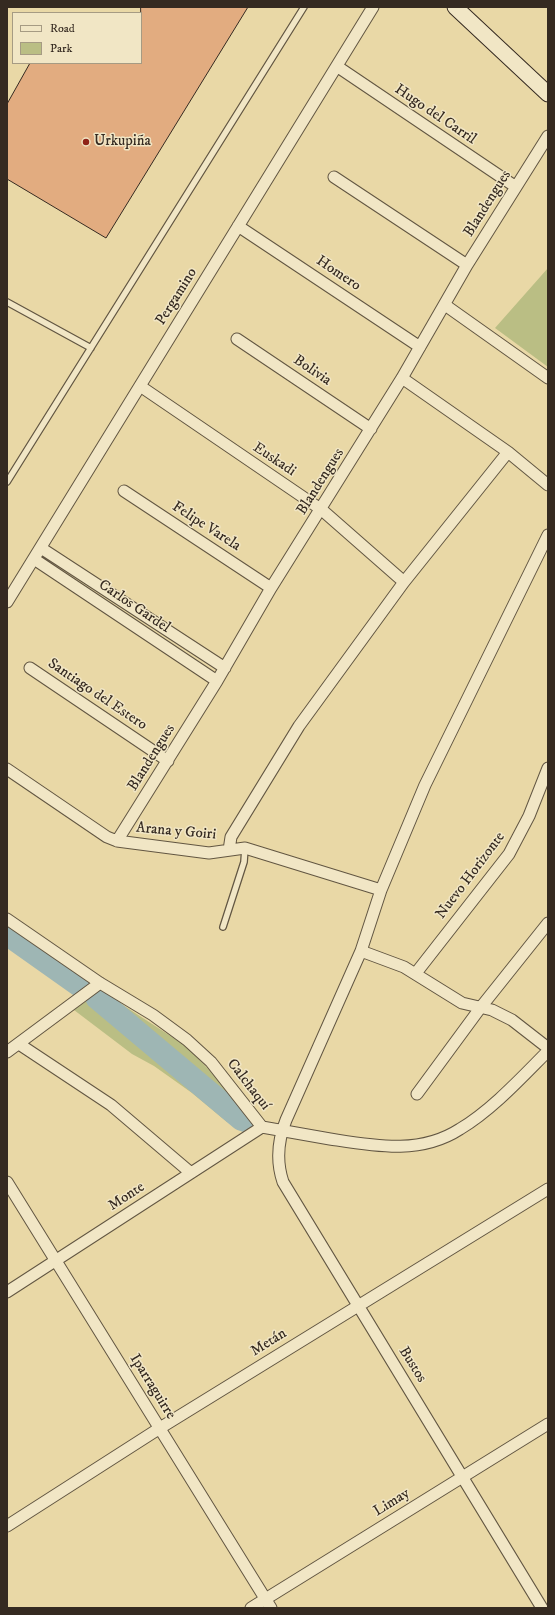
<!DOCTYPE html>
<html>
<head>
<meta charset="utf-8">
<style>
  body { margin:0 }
  #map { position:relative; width:555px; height:1615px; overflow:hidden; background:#e9d8a6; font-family:"IM FELL DW Pica",serif }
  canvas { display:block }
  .frame { position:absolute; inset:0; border:8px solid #352a21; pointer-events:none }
  .legend { position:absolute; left:12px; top:12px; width:130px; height:52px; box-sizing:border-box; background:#f1e6c5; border:1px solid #a69b83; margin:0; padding:5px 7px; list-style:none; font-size:12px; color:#352a21 }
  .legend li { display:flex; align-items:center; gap:8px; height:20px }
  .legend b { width:20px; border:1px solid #a69b83 }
</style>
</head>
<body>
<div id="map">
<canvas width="555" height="1615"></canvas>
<div class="frame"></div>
<ul class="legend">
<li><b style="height:5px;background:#f1e6c5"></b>Road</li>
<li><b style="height:11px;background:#babe84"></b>Park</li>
</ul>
</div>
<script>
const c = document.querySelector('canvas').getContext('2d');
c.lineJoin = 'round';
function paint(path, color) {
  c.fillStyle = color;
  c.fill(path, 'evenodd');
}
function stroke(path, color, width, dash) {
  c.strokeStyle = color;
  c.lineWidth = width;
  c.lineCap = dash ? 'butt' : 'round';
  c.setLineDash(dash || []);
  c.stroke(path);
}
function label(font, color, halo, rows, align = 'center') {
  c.font = font + ' "IM FELL DW Pica",serif';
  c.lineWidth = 3;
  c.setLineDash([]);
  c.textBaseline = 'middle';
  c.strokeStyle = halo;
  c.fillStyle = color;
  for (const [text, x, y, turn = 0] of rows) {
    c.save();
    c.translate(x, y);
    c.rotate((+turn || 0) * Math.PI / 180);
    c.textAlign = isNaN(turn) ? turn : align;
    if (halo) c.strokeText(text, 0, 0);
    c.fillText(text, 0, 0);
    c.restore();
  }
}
paint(new Path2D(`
  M548,268V367L495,328Z
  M99,992L109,996L186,1046L216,1077L248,1118L245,1127L227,1122L192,1093L154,1066L132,1054L74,1010Z`), '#babe84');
stroke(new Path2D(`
  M7,934L79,985
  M97,998L241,1119L250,1122`), '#9eb6b4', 23);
const building = new Path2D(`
  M141,7H248L106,238L7,179V104L30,63H141Z`);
paint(building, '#e2ac80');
stroke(building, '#352a21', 1);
const lane = new Path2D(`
  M7,302L91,348
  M7,482L304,7
  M223,927L244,862L245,848`);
const street = new Path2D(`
  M338,67L516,187
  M334,177L467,265
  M238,226L420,347
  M445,305L548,378
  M237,339L371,429
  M402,378L508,452L548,485
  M140,386L322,510L404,582
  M124,491L271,588
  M41,548L225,668
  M34,559L217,681
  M7,602L373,7
  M30,668L168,761
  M7,769L107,837L117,841L209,853L245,848L381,890
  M117,841L217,681L271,588L402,378L467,265L548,136
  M229,850L231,837L299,726L404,582L508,452
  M7,919L100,983L153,1015L187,1040L211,1062L262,1127C285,1131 307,1135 330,1139C375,1146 420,1155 460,1129C492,1110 522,1077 548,1051
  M361,951L404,967L462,1003L492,1010L512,1020L548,1048
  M416,973L509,854L529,816L548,768
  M19,1044L111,1105L191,1173
  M7,1052L100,983
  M417,1094L481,1007L548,923
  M7,1182L271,1608
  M7,1292L262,1127
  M7,1526L160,1428L548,1189
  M251,1608L548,1424
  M542,1608L283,1182C276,1161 278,1140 286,1120L361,951L381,890L425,785L548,535`);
const secondary = new Path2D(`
  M455,7L548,94`);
stroke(lane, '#625642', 8);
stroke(street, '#625642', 13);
stroke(secondary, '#352a21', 17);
stroke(lane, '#f1e6c5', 5.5);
stroke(street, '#f1e6c5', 11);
stroke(secondary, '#f1e6c5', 15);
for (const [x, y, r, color] of [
  [86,142,4,"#8f2418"]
]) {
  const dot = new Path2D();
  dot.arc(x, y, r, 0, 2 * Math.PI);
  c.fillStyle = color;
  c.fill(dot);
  stroke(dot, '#f1e6c5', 1.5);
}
label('15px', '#352a21', '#f1e6c5', [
  ["Hugo del Carril",435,115,34],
  ["Blandengues",488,204,-58],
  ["Homero",338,274,34],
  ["Pergamino",177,297,-58],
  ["Bolivia",312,371,34],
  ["Euskadi",274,460,34],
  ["Blandengues",321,482,-58],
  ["Felipe Varela",206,527,33],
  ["Carlos Gardel",134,607,34],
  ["Santiago del Estero",97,695,34],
  ["Blandengues",152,758,-58],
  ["Arana y Goiri",176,832,5],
  ["Nuevo Horizonte",471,876,-53],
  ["Calchaquí",248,1085,52],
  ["Monte",127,1197,-33],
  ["Metán",269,1343,-32],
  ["Bustos",412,1365,58],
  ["Iparraguirre",152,1387,58],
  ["Limay",392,1503,-32]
]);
label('15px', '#352a21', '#f1e6c5', [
  ["Urkupiña",94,142]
], 'left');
</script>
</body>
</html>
